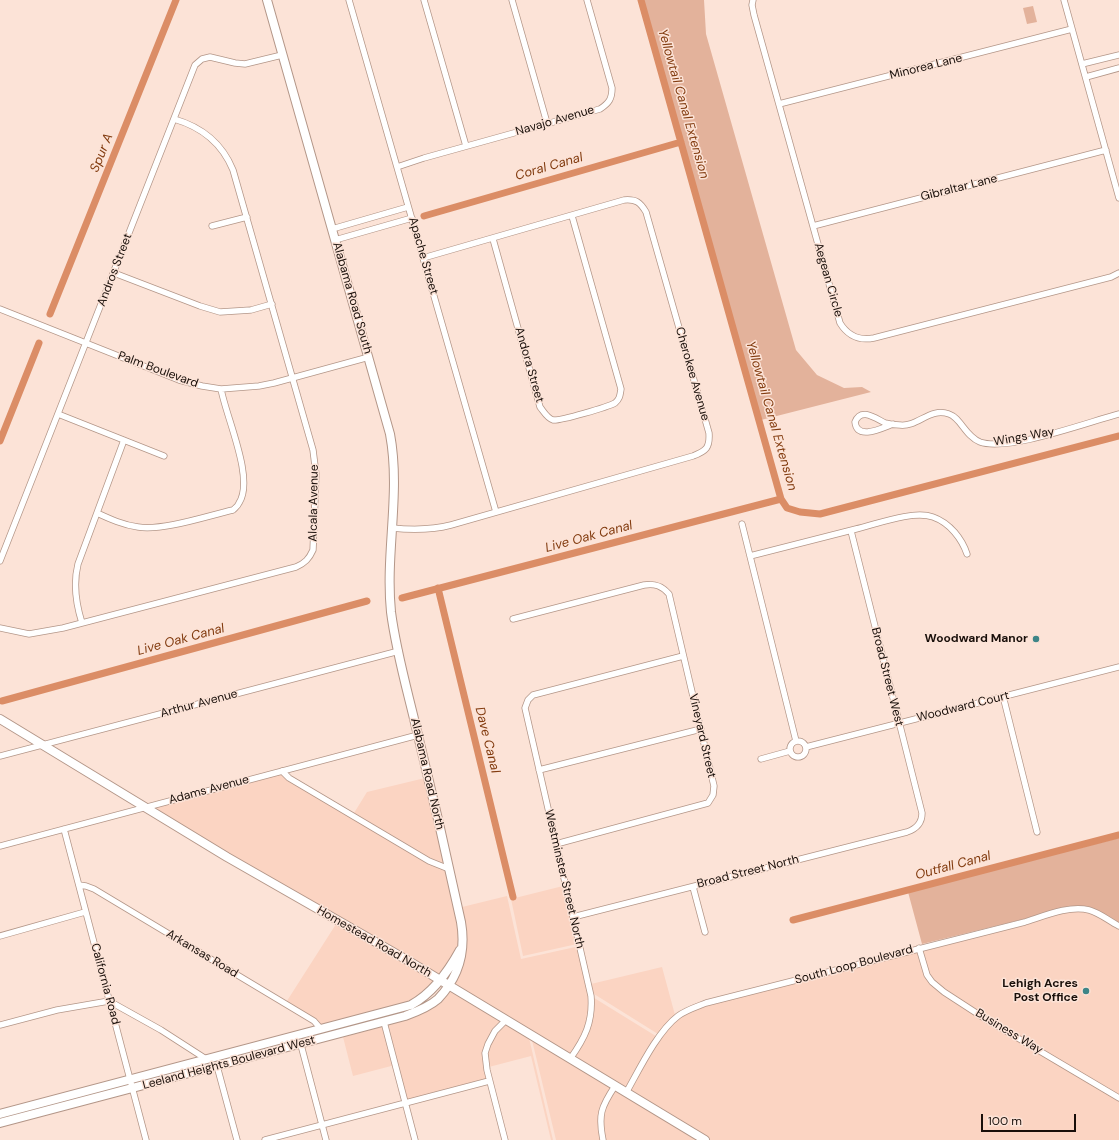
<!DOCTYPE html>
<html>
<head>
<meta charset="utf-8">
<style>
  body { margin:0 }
  #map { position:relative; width:1119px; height:1140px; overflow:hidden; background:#fce3d7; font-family:"DM Sans",sans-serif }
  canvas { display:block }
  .scale { position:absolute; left:981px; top:1114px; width:95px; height:18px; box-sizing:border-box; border:2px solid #190f0a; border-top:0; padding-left:5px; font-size:12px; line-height:14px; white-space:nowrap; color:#190f0a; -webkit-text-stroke:3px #fce3d7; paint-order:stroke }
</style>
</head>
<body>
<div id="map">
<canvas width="1119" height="1140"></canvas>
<div class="scale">100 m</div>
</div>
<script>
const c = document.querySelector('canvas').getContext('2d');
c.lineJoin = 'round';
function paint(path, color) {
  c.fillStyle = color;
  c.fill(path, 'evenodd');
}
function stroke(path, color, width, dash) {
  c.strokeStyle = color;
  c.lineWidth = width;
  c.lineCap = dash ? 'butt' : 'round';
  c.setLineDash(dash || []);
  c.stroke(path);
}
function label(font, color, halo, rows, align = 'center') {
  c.font = font + ' "DM Sans",sans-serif';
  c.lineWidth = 3;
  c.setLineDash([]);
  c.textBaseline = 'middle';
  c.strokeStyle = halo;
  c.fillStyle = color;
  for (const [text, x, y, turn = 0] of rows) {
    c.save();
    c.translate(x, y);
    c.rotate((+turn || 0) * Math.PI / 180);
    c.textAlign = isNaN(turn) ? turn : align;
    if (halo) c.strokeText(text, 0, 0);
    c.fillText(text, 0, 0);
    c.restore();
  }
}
paint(new Path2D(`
  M282,771L397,842L449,869L458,908L507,896L521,959L580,946L591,996L659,1038L686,1011L986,931L1081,909L1119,926V1140H556L531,1036L441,980L419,1001L321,1029L285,1004L338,921L146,807Z
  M425,778L445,864L430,858L354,813L367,792Z
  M563,886L577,944L523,956L511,899Z
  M662,967L675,1015L664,1026L658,1034L594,994L591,984Z
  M450,990L529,1038L553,1140H551L531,1056L485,1068L489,1084L405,1106L395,1065L353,1076L343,1037L407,1020Z`), '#fbd4c2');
paint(new Path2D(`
  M638,0H704L706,34L796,350L817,375L844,388L862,387L871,392L757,421Z
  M1033,6L1037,22L1027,24L1023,8Z
  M1119,838V923L1090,907L1081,906L1064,907L1024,919L922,944L908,892Z`), '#e3b29b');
stroke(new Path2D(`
  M641,0L781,499L787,508L800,512L820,514L1119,436
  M424,216L681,142
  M50,314L176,0
  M0,441L39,343
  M438,588L513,897
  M402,598L781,499
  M2,701L367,601
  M793,920L1119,835`), '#db8d66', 7);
const street = new Path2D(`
  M349,0L496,512
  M424,0L466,146
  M512,0L547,123
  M753,0L752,5L754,15L840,323C848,336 859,341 874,338L1111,277L1119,273
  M1064,0L1119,198
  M1082,64L1119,55
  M1086,77L1119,68
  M779,104L1072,29
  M397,167L424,158L600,109C609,103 612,99 612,88L587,0
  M212,226L247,217
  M813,226L1106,150
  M332,229L408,207
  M493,239L540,407C544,412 547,418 553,420C560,421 608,407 615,403C620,399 620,395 621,389L572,216
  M335,240L412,218
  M114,273L200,306L220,312L251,310L272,304
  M0,309L179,380L202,386L221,389L259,386L274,383L369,357
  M58,414L164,456
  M893,424C882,428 857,441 855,422C861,407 875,418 885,423C889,424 895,425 900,425C918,427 930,407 949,414C961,418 965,436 980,442C1008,452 1088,422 1119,414
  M97,513C110,519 123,525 138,527C163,531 207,516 233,510C235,508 238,506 239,503C255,479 226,417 221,389
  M742,524L796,741
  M392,528C412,530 432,530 451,525L693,456C706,451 710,448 709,433L646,212C640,202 636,199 624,200L423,258
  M750,556C785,547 821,538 856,529C877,524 913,510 933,517C950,523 962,539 967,554
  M0,561L195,65L202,59L210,57L235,63L245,64L282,55
  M513,619L644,585C655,583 662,586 669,594L714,786L713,795L708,803L556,844
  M82,623C76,604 73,584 78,564L124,440
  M0,628L29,634L63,628L296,567C305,563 309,559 313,550L316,474L313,450L233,170C222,143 202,127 174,119
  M1003,696L1037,832
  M790 749a8 8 0 1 1 16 0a8 8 0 1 1-16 0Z
  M806,747L1119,667
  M0,756L399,651
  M761,759L790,751
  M539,770L701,729
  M282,771L289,778L429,861L449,869
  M64,829L146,1140
  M0,846L418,735
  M79,885L86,886L94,889L314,1021L321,1029
  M693,887L705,932
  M573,917L907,832C916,829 922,823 922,813L851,531
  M0,936L85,912
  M919,948L927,975L932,982L944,992L984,1018L1119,1098
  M384,1022L415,1140
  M0,1025L57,1010L109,1001L161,1030L206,1059
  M301,1045L326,1140
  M570,1059C585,1038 593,1022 591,996L525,708L528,700L533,695L683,656
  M217,1066L237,1140
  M626,1093C639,1070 657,1032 678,1016C686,1010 696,1007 706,1003L1025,922C1044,916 1069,905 1089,910C1100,913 1109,921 1119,926
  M265,1140L489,1081
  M505,1140L487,1070L485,1053L488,1044L495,1031L506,1020
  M603,1140C598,1115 601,1107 615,1086`);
const secondary = new Path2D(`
  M0,719L227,857L407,960L705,1140
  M0,1114L411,1005C433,993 448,972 460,950
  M0,1123L405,1016C416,1012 429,1007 438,999C459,977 466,951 461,922C447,857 432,792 416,727C407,689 396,651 391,612C385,553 401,493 390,434L267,0`);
stroke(street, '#b39688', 7);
stroke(secondary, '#b39688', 10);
stroke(street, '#fff', 5.5);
stroke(secondary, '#fff', 8);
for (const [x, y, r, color] of [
  [1036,639,4,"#3d8587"],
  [1086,991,4,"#3d8587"]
]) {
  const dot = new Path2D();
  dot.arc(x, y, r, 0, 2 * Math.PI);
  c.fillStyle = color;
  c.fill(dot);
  stroke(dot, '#fce3d7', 1.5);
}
label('12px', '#190f0a', '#fce3d7', [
  ["Minorea Lane",926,67,-14],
  ["Navajo Avenue",555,121,-16],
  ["Gibraltar Lane",959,188,-14],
  ["Apache Street",423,256,74],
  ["Andros Street",115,270,-69],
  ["Aegean Circle",828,280,74],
  ["Alabama Road South",352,298,74],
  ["Andora Street",529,365,74],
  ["Palm Boulevard",158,370,20],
  ["Cherokee Avenue",692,374,74],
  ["Wings Way",1024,437,-10],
  ["Alcala Avenue",314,503,-89],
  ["Broad Street West",887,677,76],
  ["Arthur Avenue",199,704,-15],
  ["Woodward Court",963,707,-14],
  ["Vineyard Street",702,736,77],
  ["Alabama Road North",427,774,77],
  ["Adams Avenue",209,790,-15],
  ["Broad Street North",748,872,-14],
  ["Westminster Street North",564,879,77],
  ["Homestead Road North",374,942,30],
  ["Arkansas Road",202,954,31],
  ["South Loop Boulevard",854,965,-15],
  ["California Road",105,984,75],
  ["Business Way",1009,1032,31],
  ["Leeland Heights Boulevard West",229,1063,-15]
]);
label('bold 12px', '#190f0a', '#fce3d7', [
  ["Woodward Manor",1028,639],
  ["Lehigh Acres",1078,984],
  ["Post Office",1078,998]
], 'right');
label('italic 13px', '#823b0f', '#fce3d7', [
  ["Yellowtail Canal Extension",683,104,74],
  ["Spur A",102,153,-68],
  ["Coral Canal",549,167,-16],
  ["Yellowtail Canal Extension",771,416,74],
  ["Live Oak Canal",589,537,-15],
  ["Live Oak Canal",181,640,-15],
  ["Dave Canal",487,740,76],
  ["Outfall Canal",953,866,-15]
]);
</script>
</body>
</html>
